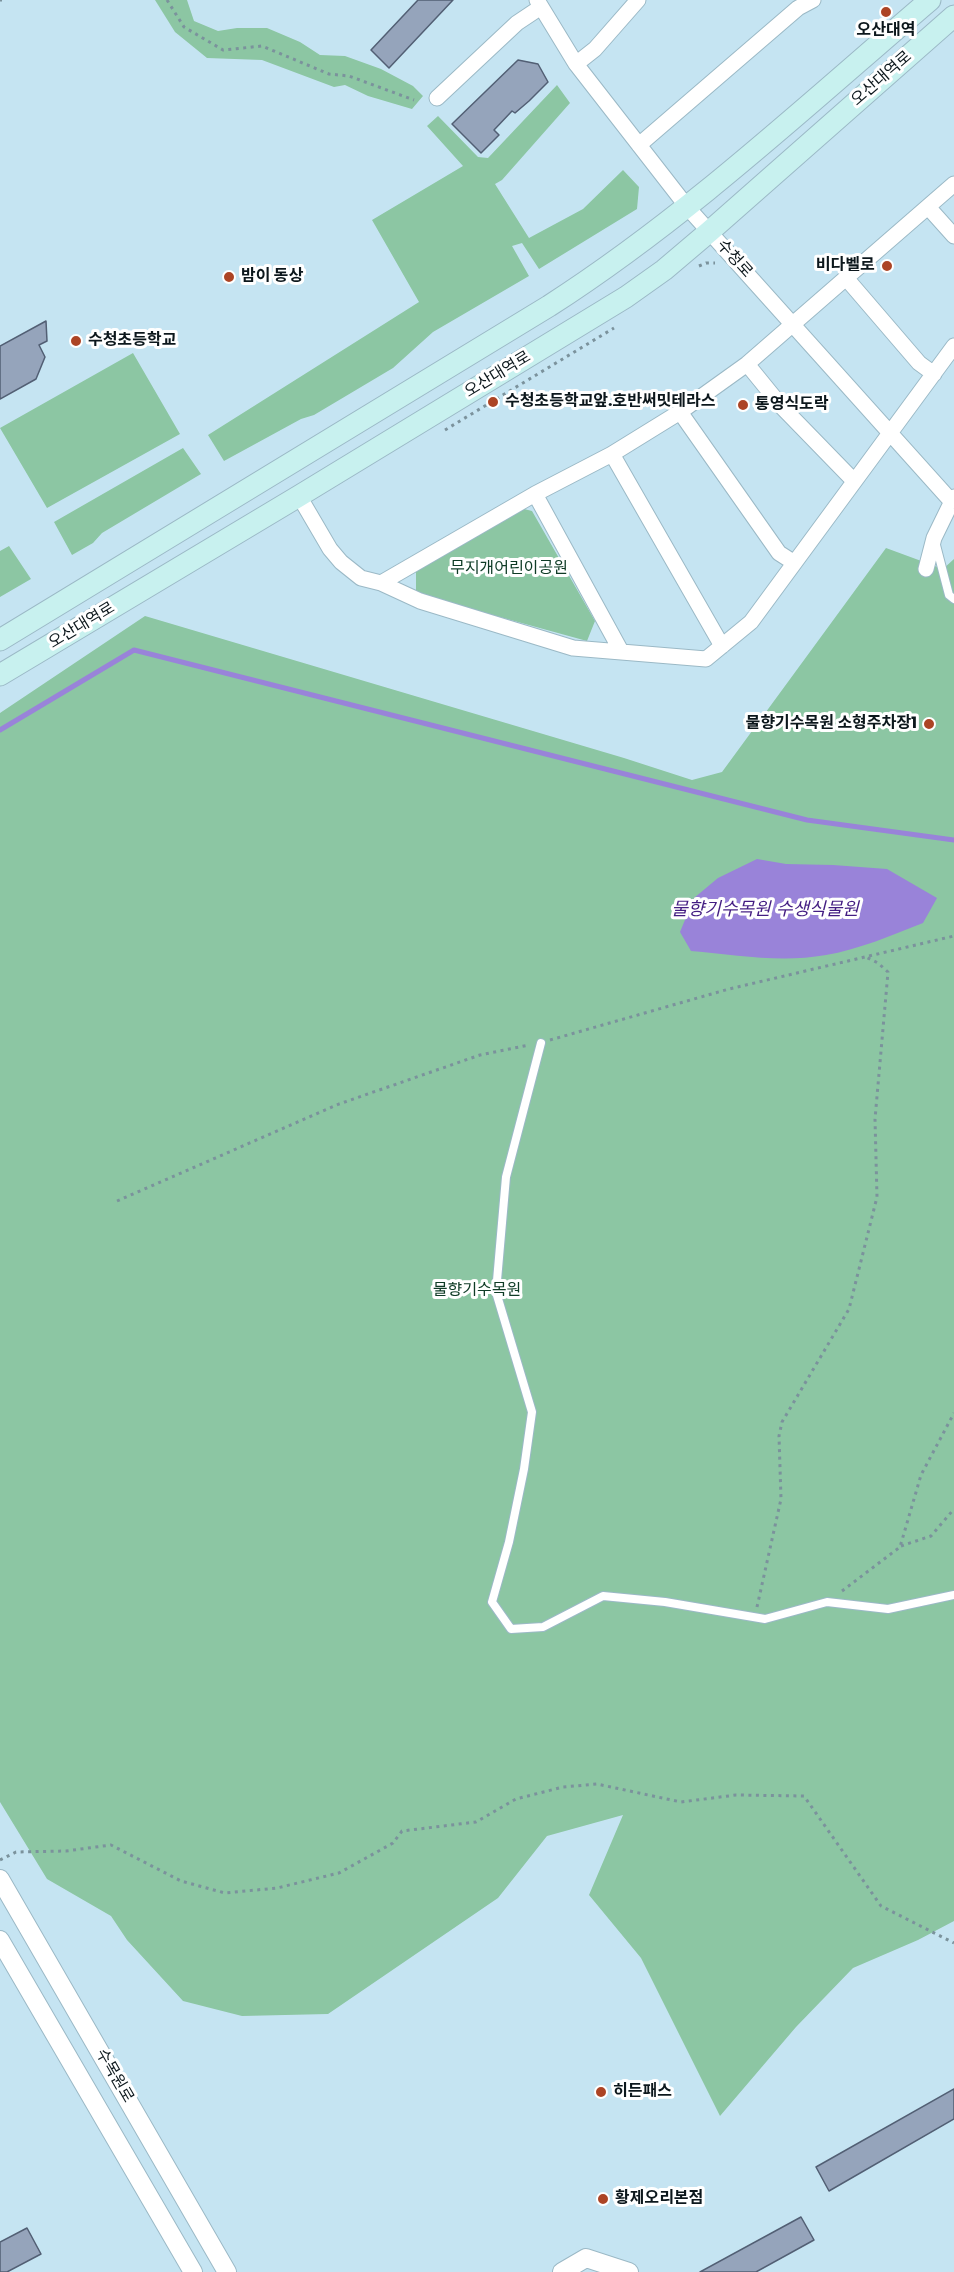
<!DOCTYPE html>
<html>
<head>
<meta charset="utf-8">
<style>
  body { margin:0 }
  canvas { display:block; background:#c5e4f2 }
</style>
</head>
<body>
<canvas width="954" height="2272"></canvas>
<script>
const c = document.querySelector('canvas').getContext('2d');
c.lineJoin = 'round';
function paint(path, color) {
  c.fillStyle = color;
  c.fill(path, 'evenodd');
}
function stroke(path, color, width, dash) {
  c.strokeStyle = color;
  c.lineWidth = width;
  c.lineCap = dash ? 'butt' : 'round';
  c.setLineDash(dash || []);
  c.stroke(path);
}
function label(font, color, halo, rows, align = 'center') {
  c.font = font + ' Poppins,"Noto Sans KR",sans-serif';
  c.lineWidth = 6;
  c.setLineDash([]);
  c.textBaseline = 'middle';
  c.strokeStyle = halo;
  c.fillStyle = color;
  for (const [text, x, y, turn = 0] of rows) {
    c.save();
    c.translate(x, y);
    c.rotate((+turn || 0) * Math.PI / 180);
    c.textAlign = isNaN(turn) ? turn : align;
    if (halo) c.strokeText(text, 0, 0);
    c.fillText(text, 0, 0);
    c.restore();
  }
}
paint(new Path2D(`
  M155,0H187L194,21L218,31L237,28H267L300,42L320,55L345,56L381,69L413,86L423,96L412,109L368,96L345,85L334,87L262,60L207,58L175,32Z
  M557,85L570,103L502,180L495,184L529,238L583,209L623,170L639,187L637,209L539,269L522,243L512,246L529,276L433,332L393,368L314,415L301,419L224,461L208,435L419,302L372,220L463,166L427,126L438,116L478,157L488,158Z
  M133,353L180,434L47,508L0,428Z
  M183,448L201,474L102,533L93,543L72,555L54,522Z
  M520,508L532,511L595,621L587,641L416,594V568Z
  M9,546L31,579L0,597V551Z
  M886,548L943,569L954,559V1921L918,1940L853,1968L796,2027L720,2116L641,1958L589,1895L623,1815L547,1836L498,1898L328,2014L242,2016L183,2001L127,1940L111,1916L47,1879L0,1802V713L145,616L624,758L692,780L722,772Z`), '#8cc6a3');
paint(new Path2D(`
  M757,859L786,864L833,865L887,869L937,898L923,923C893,935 857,950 826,955C781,963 736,955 691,951L680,932L694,898L718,878Z`), '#9983d9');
stroke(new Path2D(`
  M0,730L134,650L807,820L954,840`), '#9983d9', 5);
const building = new Path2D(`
  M418,0H453L389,68L371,50Z
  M518,60L538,64L548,82L529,101L515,113L512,111L494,130L499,135L481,153L452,124Z
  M46,321L47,341L39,345L45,357L36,379L0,399V346Z
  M954,2089V2119L829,2191L816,2167Z
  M801,2217L814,2240L756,2272H700Z
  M27,2228L41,2254L7,2272H0V2242Z`);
paint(building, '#95a4bb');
stroke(building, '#525f74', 1.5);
const service = new Path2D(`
  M936,545L949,595L954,599
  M541,1043L506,1177L496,1292L532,1412L524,1469L509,1542L492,1602L511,1629L543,1627L603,1596L665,1602L765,1619L827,1602L888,1609L954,1595`);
const minor = new Path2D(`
  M537,0L576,64L688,208L951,501
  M576,64L595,49L638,0
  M437,98L517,23L541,7
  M639,145L798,8L813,0
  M928,207L954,236
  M846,278L919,363L934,374
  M747,364L782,407L854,481
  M680,412L779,553L793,562
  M612,454L722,646
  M535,494L621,651
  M299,496L330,549L341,562L361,578L381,583L420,601L573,648L706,659L751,622L954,346
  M926,569L934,538L954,497
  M381,583L535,494L612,454L680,412L747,364L954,184`);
const tertiary = new Path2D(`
  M0,1879L227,2272
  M0,1940L193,2272
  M562,2272L586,2258L629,2272`);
const secondary = new Path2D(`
  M0,640L549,306C686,218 806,106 930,0
  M0,675L299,496L626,297L664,270L710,231L954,16`);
stroke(service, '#9bb9c6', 10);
stroke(minor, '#9bb9c6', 17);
stroke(tertiary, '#9bb9c6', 20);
stroke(secondary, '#9bb9c6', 23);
stroke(new Path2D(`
  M0,0H2
  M167,0L184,27L223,50L262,46L329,74L349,76L414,100
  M699,266L706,263H715
  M445,430L614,328
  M550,1040L729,989L954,936
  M117,1201L339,1104L480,1055L529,1045
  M901,1546L931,1536L954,1509
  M842,1591L900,1547L921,1475L954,1413
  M757,1607L781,1499L779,1436L782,1422L849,1309L877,1197L875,1119L888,972L878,963L864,956
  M0,1860L16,1852L66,1851L111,1845L181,1881L225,1893L277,1888L339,1873L393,1843L402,1831L476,1822L516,1799L563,1787L597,1784L681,1802L736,1795L804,1796L881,1906L954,1943`), '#7b929c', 3, [3, 4.5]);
stroke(service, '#fff', 8);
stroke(minor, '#fff', 15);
stroke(tertiary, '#fff', 18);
stroke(secondary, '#c8f1ef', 21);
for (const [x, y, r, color] of [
  [886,12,6,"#ac4425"],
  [887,266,6,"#ac4425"],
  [229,277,6,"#ac4425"],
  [76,341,6,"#ac4425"],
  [493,402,6,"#ac4425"],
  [743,405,6,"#ac4425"],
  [929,724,6,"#ac4425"],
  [601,2092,6,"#ac4425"],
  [603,2199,6,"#ac4425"]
]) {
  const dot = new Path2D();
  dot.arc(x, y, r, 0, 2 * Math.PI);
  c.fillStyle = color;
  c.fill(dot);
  stroke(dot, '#fff', 2);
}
label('bold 16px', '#0c171c', '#fff', [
  ["오산대역",886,31,"center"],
  ["비다벨로",875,266,"right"],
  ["밤이 동상",241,277],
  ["수청초등학교",88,341],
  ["수청초등학교앞.호반써밋테라스",505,402],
  ["통영식도락",755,405],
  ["물향기수목원 소형주차장1",917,724,"right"],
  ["히든패스",613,2092],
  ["황제오리본점",615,2199]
], 'left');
label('16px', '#0c171c', '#fff', [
  ["오산대역로",882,79,-41],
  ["수청로",734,259,48],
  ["오산대역로",498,375,-31],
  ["오산대역로",82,626,-31],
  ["수목원로",114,2076,60]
]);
label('16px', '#0e3b25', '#fff', [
  ["무지개어린이공원",509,569],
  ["물향기수목원",477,1291]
]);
label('italic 18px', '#431d82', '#fff', [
  ["물향기수목원 수생식물원",765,910]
]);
</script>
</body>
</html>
